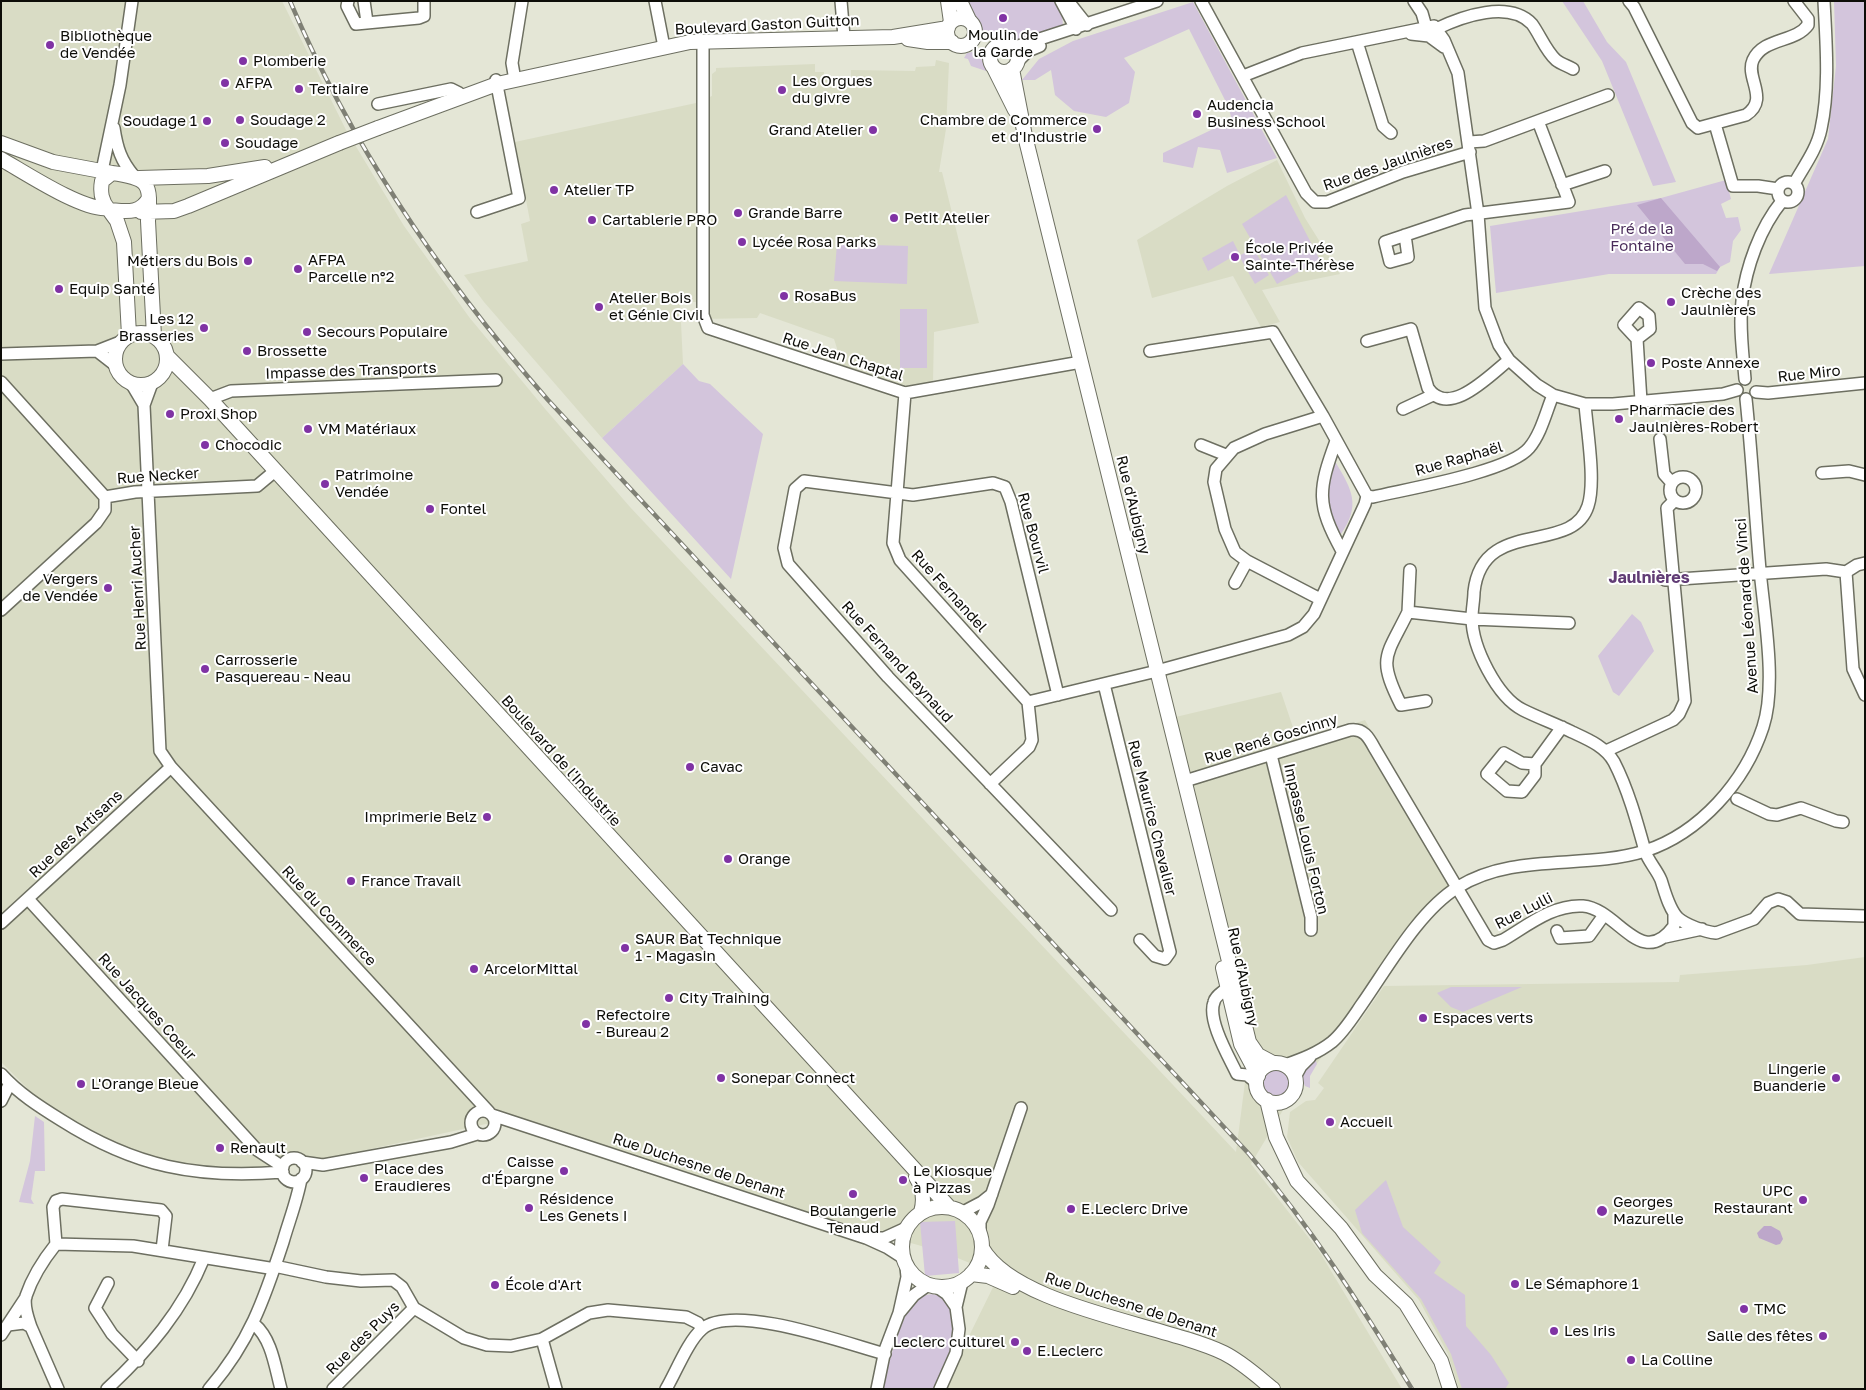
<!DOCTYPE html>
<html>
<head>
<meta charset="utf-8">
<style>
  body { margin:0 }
  #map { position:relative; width:1866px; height:1390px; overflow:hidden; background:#e4e6d6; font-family:"Golos Text",sans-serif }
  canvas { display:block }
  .frame { position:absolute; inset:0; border:2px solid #0d0d08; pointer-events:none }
</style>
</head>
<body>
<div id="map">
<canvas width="1866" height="1390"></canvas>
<div class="frame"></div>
</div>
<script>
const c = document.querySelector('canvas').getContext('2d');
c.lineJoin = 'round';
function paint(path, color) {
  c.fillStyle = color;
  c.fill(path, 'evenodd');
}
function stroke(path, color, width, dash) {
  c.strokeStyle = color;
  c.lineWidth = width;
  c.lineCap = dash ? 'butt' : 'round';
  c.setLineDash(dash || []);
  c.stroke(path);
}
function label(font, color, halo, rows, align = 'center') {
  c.font = font + ' "Golos Text",sans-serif';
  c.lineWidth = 4;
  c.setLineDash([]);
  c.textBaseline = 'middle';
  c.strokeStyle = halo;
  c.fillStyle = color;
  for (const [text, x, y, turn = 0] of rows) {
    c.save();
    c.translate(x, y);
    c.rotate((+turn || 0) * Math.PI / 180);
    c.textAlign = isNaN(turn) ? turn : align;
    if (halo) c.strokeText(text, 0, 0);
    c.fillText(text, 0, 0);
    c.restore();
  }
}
paint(new Path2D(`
  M1,1H282L346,130L404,226L469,317L546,410L630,507L1236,1152L1247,1067L1163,720L1281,692L1298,742L1365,720L1452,879L1283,1110L1251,1164L1319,1251L1402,1389H943L999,1275L943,1252L728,1192L541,1128L486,1124L269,1171L151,1164L49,1110L1,1062Z
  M936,60L949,63L946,129L939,172H942L979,323L934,332L933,382L908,387L893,385L843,367L834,339L760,313L757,318L701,319L696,302H680L683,364L602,438L484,302L464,275L528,261L521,224L530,221L515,142L696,103L712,96V74L716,71V68L815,64V72H824V78H851V70L915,71L916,67L935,66Z
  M1277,160L1305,218L1340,274L1262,290L1280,322L1261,327L1233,276L1152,298L1137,240L1227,186Z
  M1865,957V1389H1459L1448,1354L1419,1300L1298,1162L1287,1137L1290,1112L1306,1101L1315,1100L1324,1088L1318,1083L1384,986L1679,982L1680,975L1807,965Z`), '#d9dcc5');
paint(new Path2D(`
  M964,1H1054L1062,15L1063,25C1039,34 1002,53 979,28C973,22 969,9 964,1Z
  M1562,1H1583L1607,42L1626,62L1676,182L1653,186L1602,61Z
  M1834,1H1865V266L1769,274L1828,139L1836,66Z
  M1193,2L1277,158L1227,173L1220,150L1198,147L1193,168L1163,162V153L1232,120L1228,106L1189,29L1124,58L1135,72L1129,103L1106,117L1074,111L1055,95L1051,70L1035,80H1022L1039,59L1073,41Z
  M972,52L980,57L987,68L986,71L971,66L968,59L964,58L967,53Z
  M1726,180L1731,199L1721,204L1726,218L1738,217L1741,230L1733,241L1730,262L1720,267L1716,274H1609L1496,293L1490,226L1661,198Z
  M1286,195L1320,260L1277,284L1242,224Z
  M1233,241L1239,253L1208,271L1202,258Z
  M837,244L908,246L907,284L834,281Z
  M1253,248L1269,275L1255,284L1239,256Z
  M900,309H927V368H900Z
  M683,364L699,381L710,384L763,434L731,579L602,438Z
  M1333,463H1336C1352,490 1361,505 1341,534C1319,521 1329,482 1333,463Z
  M1632,614L1641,622L1654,651L1619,696L1613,692L1598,656Z
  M1451,987H1522L1463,1012L1451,1007L1437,993Z
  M1315,1059L1317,1064L1310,1076V1088L1305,1086L1300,1073Z
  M1263 1083a13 13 0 1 1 26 0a13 13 0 1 1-26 0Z
  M35,1116L44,1122L45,1171H35L31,1199L34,1204L19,1202L30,1161Z
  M1386,1180L1403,1227L1441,1262L1434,1273L1465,1295L1466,1326L1491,1355L1509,1383L1505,1389H1462L1451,1354L1421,1299L1362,1233L1355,1210Z
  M955,1221L959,1273L925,1276L920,1222Z
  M932,1294L944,1297C964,1329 950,1359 934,1389H881C888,1368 901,1316 914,1301C918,1296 926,1295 932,1294Z`), '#d3c5dc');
paint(new Path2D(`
  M1661,198L1720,267L1717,271L1703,264H1685L1637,205Z
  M1764,1226H1771L1780,1231L1783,1239L1780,1244L1776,1245L1759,1238L1757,1233Z`), '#bda7ca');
const minor = new Path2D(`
  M348,1L347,6L356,24L419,18L424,16V1
  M364,1L367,22
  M655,1L664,47
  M841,1L844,37
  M1061,1L1076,29
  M1068,1L1087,25
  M1201,1L1306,193L1315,202H1327L1403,172L1470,152
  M1414,1L1422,13L1426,27
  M1629,1L1634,7L1692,123L1698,128L1746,115C1770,99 1745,78 1753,60C1764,37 1795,43 1808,25V19L1794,1
  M1436,29C1463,16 1509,0 1532,24C1540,35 1546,51 1556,60C1561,64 1568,66 1573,69
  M1411,34L1429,36L1444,47
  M703,42V315L708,328L905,393L1081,362
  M1357,42L1383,126L1391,133
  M1012,48L1157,1
  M1017,62L1028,51L1040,46
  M1243,76L1302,53L1434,26L1444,40L1458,73L1478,214L1485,308L1499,345L1509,360L1537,385L1553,395L1585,404H1613L1723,394L1737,390
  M515,80L512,63L522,1
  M378,104L451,89L459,93
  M1715,124L1733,186H1758L1778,189
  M114,128C117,148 121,161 134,176
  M1469,142L1484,141L1608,95
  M102,179L103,166L120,85L132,1
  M1778 192a10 10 0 1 1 20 0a10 10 0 1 1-20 0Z
  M1794,184C1804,166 1817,149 1821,129C1830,88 1826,42 1824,1
  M1562,185L1605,171
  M477,212L519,198L496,80
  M1405,235L1408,257L1390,262L1385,242L1465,215L1569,202L1538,121
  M1637,339L1624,325L1639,308L1649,316L1650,329L1637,339L1641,401
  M1367,341L1411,329L1428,388C1449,419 1490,375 1509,360
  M97,351L115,365
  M1,354L97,351L120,342
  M1745,379C1743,354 1739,327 1742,301C1746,267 1760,228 1782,201
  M1,382L105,497L135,492L257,486L275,471
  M131,383L144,405
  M152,383L144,405L160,751L171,767L489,1112
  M1756,392L1768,393L1865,383
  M905,393L893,543L900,560L1028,702
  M210,399L231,391L496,380
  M1585,404C1587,431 1596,482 1588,506C1572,556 1482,516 1474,592C1474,600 1472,609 1472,618C1472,647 1497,697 1523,710C1539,718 1556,724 1572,732C1587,739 1605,746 1614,762C1628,789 1637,822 1645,851C1648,861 1657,870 1661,880C1665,892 1669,909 1678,918C1686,925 1705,932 1716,933L1754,919L1768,903L1778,899L1787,902L1800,914L1865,916
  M1403,409L1433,395
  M1660,439L1664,474L1672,483
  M1336,441C1318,490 1316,504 1342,551
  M1201,445L1226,455
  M1822,473L1849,471L1865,475
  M1670 490a13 13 0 1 1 26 0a13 13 0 1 1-26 0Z
  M1367,496L1373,497C1406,489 1509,472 1529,448C1541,434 1546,412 1553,395
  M1846,572L1853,669L1865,695
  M1846,572L1857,565L1865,563
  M1665,580L1826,569L1846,572
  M1235,583L1247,561
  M1320,599L1247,561L1235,552L1225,529L1214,482L1216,469L1234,448L1265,434L1323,416
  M1,610L96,523L105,510V497
  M1408,612L1410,570
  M1104,684L1170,952L1165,959L1155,956L1140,940
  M1058,695L1011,502L1005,487L993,483L913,495L804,481L795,489L784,548L788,564L888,677L1111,910
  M1426,701L1401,705C1377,657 1386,657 1408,612L1472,619L1569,623
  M1606,751L1673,720L1679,714L1685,701L1667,508L1674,501
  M1271,755L1311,917V930
  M1535,764L1522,763L1504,753L1487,774L1507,791L1522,792L1535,775V764L1562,727
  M1185,781L1350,730C1364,728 1369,738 1375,749L1488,940L1494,943L1503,940C1527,926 1553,904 1583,906C1618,909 1641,971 1674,926V913
  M990,784L1029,747L1032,740L1028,702L1157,671L1288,635L1303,627L1314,614L1365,504L1367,496L1323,416L1273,332L1150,351
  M1737,799L1769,814L1777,815L1801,808L1836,821L1843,822
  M28,899L257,1150L283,1167
  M1,923L171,767
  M1557,931L1560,938L1589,936L1604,915
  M1665,937L1702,929
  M1227,988C1223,992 1215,996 1214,1002C1207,1020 1229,1057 1237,1074L1247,1075L1257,1083
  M1285,1065C1302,1059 1318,1053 1332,1042C1344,1032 1353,1017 1362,1004C1388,967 1419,911 1458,887C1514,852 1584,870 1645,851C1700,833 1745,782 1763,727C1777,685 1764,615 1760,570C1755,513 1752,456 1746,399
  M1,1074C18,1093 40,1107 61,1120C135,1167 197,1179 283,1172
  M1295,1077L1301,1066L1310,1057
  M1,1101L10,1083
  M471 1123a12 12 0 1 1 24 0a12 12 0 1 1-24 0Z
  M492,1115L866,1238L888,1248L902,1257
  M282 1170a12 12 0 1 1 24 0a12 12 0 1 1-24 0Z
  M302,1162L323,1165L451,1142L477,1134
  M963,1212L982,1202L992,1194
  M980,1232V1222L988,1205L1021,1108
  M870,1238H884L906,1228
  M162,1250L166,1216L161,1210L62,1199L56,1201L53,1207L56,1244L133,1246L269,1268L279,1267L326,1277L361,1281L393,1280L402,1287L414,1308L464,1338L487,1345L511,1346L542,1339L589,1313L608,1310L686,1317L698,1323L702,1329
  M108,1283L95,1308L112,1334L138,1361
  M937,1287L947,1294L956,1307
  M900,1312L914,1295L928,1285
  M254,1324C272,1339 275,1367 281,1389
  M8,1325L24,1323L31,1327C28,1318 23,1306 26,1296C32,1278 44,1259 56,1244
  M31,1327L58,1389
  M1,1335L26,1297
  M542,1339L556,1389
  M107,1389C148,1351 183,1310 204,1258
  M209,1389C249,1343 264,1300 283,1242C289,1221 297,1201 301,1179
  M333,1389L414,1308
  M666,1389C676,1372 688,1341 702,1329C733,1302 848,1344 885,1354
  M877,1389L885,1350L899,1313L907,1277L906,1267
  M940,1389L956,1353L959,1329L956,1307L962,1282`);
const major = new Path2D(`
  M948,1L951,22
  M960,1L969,20
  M947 32a14 14 0 1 1 28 0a14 14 0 1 1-28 0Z
  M908,39L928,42H952
  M990 58a14 14 0 1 1 28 0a14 14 0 1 1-28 0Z
  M994,68L1015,110
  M1012,69L1025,136L1249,1042L1258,1055L1273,1063
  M378,128L497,84L690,42L893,37L948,28
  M1,143L53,162L112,173
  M1,159C24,172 83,211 107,208
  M139,178L208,176L265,167
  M149,198C140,215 125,211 109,210C101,201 100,192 102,181L112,173C150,178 151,183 148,221L154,336
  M109,210L117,221L124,242L129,335
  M141,212L174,211L188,206L339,143
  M115 359a26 26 0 1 1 52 0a26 26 0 1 1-52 0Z
  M167,356L210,399L948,1206
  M1223,968L1241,1044L1258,1076
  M1256 1083a20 20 0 1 1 40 0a20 20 0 1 1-40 0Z
  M1267,1100L1276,1137L1297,1181L1341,1228L1375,1275L1406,1304L1441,1361L1450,1389
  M916,1177C923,1188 925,1199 921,1212
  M902 1247a40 40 0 1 1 80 0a40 40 0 1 1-80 0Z
  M982,1248C1015,1307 1163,1324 1224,1353C1242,1362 1257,1376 1273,1389
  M971,1274L988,1276L1013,1287`);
stroke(minor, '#6d6f61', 14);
stroke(major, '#6d6f61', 16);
stroke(minor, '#fff', 11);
stroke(major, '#fff', 14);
const rail = new Path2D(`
  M290,1C352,147 444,281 548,400L1249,1154C1311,1227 1362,1307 1412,1389`);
stroke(rail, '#7f8075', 4.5);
stroke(rail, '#fff', 2.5, [8]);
const majorBridge = new Path2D(`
  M339,143L378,128`);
stroke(majorBridge, '#6d6f61', 16, []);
stroke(majorBridge, '#fff', 14);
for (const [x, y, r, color] of [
  [1003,18,5,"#8033a4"],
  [50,45,5,"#8033a4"],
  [243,61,5,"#8033a4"],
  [225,83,5,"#8033a4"],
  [299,89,5,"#8033a4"],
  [782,90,5,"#8033a4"],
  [1197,114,5,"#8033a4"],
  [240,120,5,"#8033a4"],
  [207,121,5,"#8033a4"],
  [1097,129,5,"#8033a4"],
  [873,130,5,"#8033a4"],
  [225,143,5,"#8033a4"],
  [554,190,5,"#8033a4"],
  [738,213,5,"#8033a4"],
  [894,218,5,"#8033a4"],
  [592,220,5,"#8033a4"],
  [742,242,5,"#8033a4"],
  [1235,257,5,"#8033a4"],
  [248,261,5,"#8033a4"],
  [298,269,5,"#8033a4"],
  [59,289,5,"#8033a4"],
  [784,296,5,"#8033a4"],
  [1671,302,5,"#8033a4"],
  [599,307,5,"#8033a4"],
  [204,328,5,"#8033a4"],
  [307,332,5,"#8033a4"],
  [247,351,5,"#8033a4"],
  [1651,363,5,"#8033a4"],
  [170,414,5,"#8033a4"],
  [1619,419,5,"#8033a4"],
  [308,429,5,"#8033a4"],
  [205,445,5,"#8033a4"],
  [325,484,5,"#8033a4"],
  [430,509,5,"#8033a4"],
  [108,588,5,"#8033a4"],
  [205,669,5,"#8033a4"],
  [690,767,5,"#8033a4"],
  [487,817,5,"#8033a4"],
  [728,859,5,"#8033a4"],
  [351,881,5,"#8033a4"],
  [625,948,5,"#8033a4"],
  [474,969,5,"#8033a4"],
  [669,998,5,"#8033a4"],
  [1423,1018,5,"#8033a4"],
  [586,1024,5,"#8033a4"],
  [721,1078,5,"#8033a4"],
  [1836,1078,5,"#8033a4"],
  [81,1084,5,"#8033a4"],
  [1330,1122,5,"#8033a4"],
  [220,1148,5,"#8033a4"],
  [564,1171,5,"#8033a4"],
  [364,1178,5,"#8033a4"],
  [903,1180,5,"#8033a4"],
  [853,1194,5,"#8033a4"],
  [1803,1200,5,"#8033a4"],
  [529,1208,5,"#8033a4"],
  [1071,1209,5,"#8033a4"],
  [1602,1211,6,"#8033a4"],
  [1515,1284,5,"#8033a4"],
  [495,1285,5,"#8033a4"],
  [1744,1309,5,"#8033a4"],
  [1554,1331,5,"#8033a4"],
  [1823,1336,5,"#8033a4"],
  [1015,1342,5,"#8033a4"],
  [1027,1351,5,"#8033a4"],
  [1631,1360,5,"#8033a4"]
]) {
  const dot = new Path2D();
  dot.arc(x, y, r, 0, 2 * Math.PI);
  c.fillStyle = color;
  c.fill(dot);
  stroke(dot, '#fff', 2);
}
label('15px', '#0d0d08', '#fff', [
  ["Boulevard Gaston Guitton",767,25,-3],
  ["Rue des Jaulnières",1388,164,-19],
  ["Rue Jean Chaptal",843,357,18],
  ["Impasse des Transports",351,371,-2],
  ["Rue Miro",1809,374,-6],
  ["Rue Raphaël",1459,459,-16],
  ["Rue Necker",158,476,-4],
  ["Rue d'Aubigny",1133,505,76],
  ["Rue Bourvil",1033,533,75],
  ["Rue Henri Aucher",138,588,-93],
  ["Rue Fernandel",949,591,48],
  ["Avenue Léonard de Vinci",1747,606,-94],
  ["Rue Fernand Raynaud",897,662,48],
  ["Rue René Goscinny",1271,739,-17],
  ["Boulevard de l'Industrie",561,761,48],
  ["Rue Maurice Chevalier",1152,818,76],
  ["Rue des Artisans",76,834,-43],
  ["Impasse Louis Forton",1306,839,77],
  ["Rue Lulli",1524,911,-27],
  ["Rue du Commerce",329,916,47],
  ["Rue d'Aubigny",1243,977,78],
  ["Rue Jacques Coeur",147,1007,48],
  ["Rue Duchesne de Denant",699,1166,18],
  ["Rue Duchesne de Denant",1131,1305,18],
  ["Rue des Puys",363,1338,-45]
]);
label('15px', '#0d0d08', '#fff', [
  ["Moulin de",1003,35,"center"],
  ["la Garde",1003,52,"center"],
  ["Bibliothèque",60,36],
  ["de Vendée",60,53],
  ["Plomberie",253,61],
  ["Les Orgues",792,81],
  ["du givre",792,98],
  ["AFPA",235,83],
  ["Tertiaire",309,89],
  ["Audencia",1207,105],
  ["Business School",1207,122],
  ["Soudage 2",250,120],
  ["Chambre de Commerce",1087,120,"right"],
  ["et d'Industrie",1087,137,"right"],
  ["Soudage 1",197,121,"right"],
  ["Grand Atelier",863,130,"right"],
  ["Soudage",235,143],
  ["Atelier TP",564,190],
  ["Grande Barre",748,213],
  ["Petit Atelier",904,218],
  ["Cartablerie PRO",602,220],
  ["Lycée Rosa Parks",752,242],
  ["École Privée",1245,248],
  ["Sainte-Thérèse",1245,265],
  ["AFPA",308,260],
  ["Parcelle n°2",308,277],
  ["Métiers du Bois",238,261,"right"],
  ["Equip Santé",69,289],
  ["Crèche des",1681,293],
  ["Jaulnières",1681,310],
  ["RosaBus",794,296],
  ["Atelier Bois",609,298],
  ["et Génie Civil",609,315],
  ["Les 12",194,319,"right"],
  ["Brasseries",194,336,"right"],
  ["Secours Populaire",317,332],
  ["Brossette",257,351],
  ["Poste Annexe",1661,363],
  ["Pharmacie des",1629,410],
  ["Jaulnières-Robert",1629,427],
  ["Proxi Shop",180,414],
  ["VM Matériaux",318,429],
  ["Chocodic",215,445],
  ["Patrimoine",335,475],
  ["Vendée",335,492],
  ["Fontel",440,509],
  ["Vergers",98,579,"right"],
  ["de Vendée",98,596,"right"],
  ["Carrosserie",215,660],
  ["Pasquereau - Neau",215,677],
  ["Cavac",700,767],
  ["Imprimerie Belz",477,817,"right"],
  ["Orange",738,859],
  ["France Travail",361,881],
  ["SAUR Bat Technique",635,939],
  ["1 - Magasin",635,956],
  ["ArcelorMittal",484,969],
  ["City Training",679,998],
  ["Refectoire",596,1015],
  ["- Bureau 2",596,1032],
  ["Espaces verts",1433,1018],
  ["Lingerie",1826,1069,"right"],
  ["Buanderie",1826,1086,"right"],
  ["Sonepar Connect",731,1078],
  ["L'Orange Bleue",91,1084],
  ["Accueil",1340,1122],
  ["Renault",230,1148],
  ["Caisse",554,1162,"right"],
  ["d'Épargne",554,1179,"right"],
  ["Place des",374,1169],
  ["Eraudieres",374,1186],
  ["Le Kiosque",913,1171],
  ["à Pizzas",913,1188],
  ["UPC",1793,1191,"right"],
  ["Restaurant",1793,1208,"right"],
  ["Résidence",539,1199],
  ["Les Genets I",539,1216],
  ["Georges",1613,1202],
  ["Mazurelle",1613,1219],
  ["E.Leclerc Drive",1081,1209],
  ["Boulangerie",853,1211,"center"],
  ["Tenaud",853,1228,"center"],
  ["Le Sémaphore 1",1525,1284],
  ["École d'Art",505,1285],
  ["TMC",1754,1309],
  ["Les Iris",1564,1331],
  ["Salle des fêtes",1813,1336,"right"],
  ["Leclerc culturel",1005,1342,"right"],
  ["E.Leclerc",1037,1351],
  ["La Colline",1641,1360]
], 'left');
label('15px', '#4b2d5b', '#fff', [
  ["Pré de la",1642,229],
  ["Fontaine",1642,246]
]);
label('bold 16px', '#613c75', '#fff', [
  ["Jaulnières",1649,578]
]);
</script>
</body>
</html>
